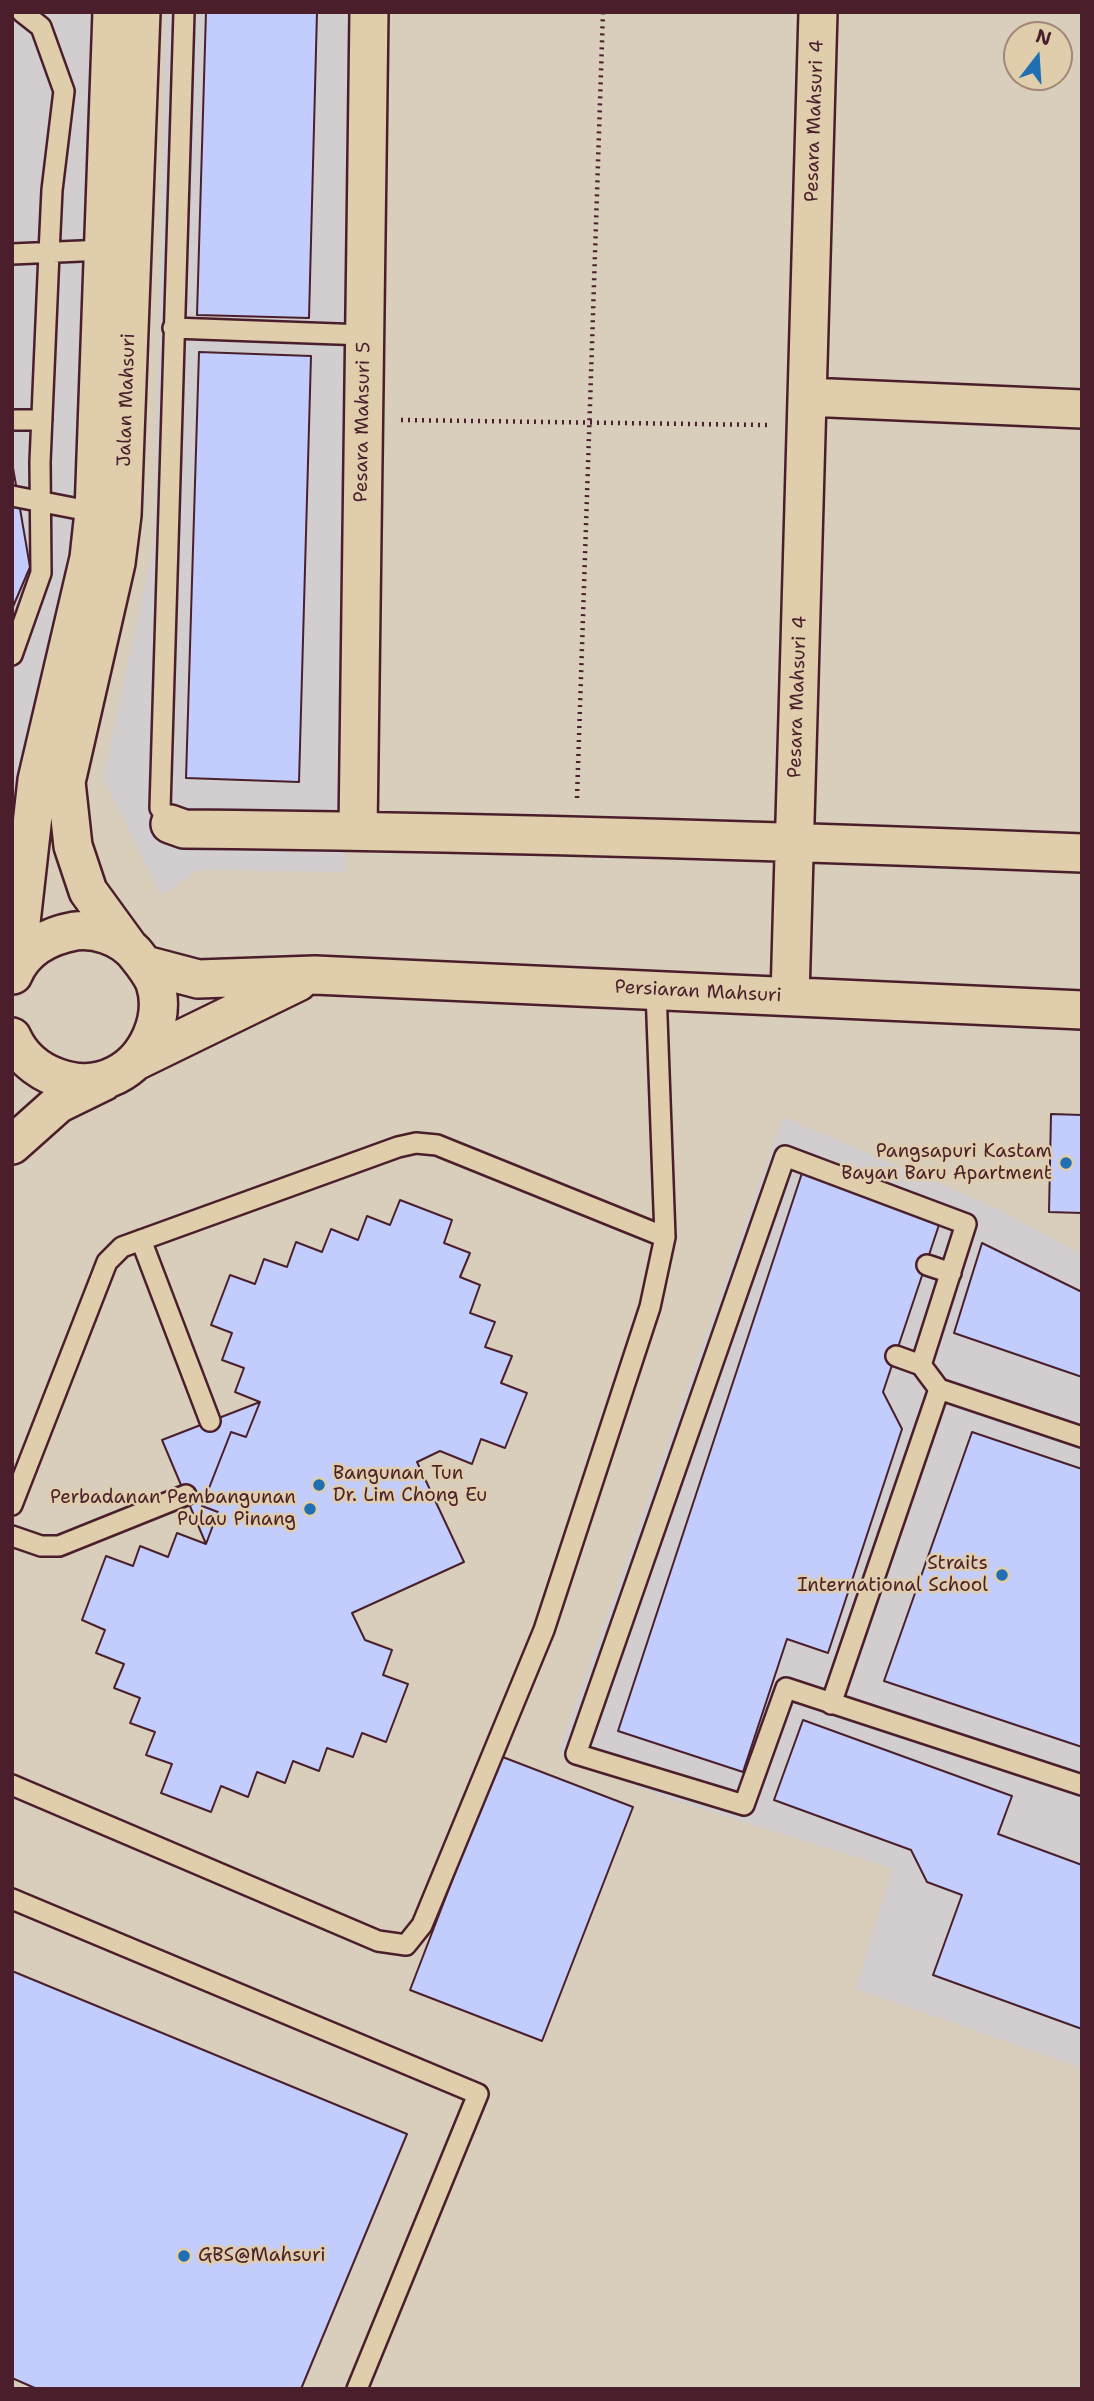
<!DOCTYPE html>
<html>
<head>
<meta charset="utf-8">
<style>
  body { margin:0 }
  #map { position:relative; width:1094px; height:2401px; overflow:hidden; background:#d9cdbb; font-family:"Shantell Sans",sans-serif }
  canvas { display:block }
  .frame { position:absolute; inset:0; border:14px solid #4a1f2b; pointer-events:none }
  .north { position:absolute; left:1003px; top:21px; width:70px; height:70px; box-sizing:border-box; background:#dfcdab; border:2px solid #a38778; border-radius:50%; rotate:17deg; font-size:19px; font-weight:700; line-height:28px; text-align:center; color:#4a1f2b }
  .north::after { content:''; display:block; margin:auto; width:24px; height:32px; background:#1f6fb2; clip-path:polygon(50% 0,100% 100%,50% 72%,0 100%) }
</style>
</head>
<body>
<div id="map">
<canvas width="1094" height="2401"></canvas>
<div class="frame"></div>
<div class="north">N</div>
</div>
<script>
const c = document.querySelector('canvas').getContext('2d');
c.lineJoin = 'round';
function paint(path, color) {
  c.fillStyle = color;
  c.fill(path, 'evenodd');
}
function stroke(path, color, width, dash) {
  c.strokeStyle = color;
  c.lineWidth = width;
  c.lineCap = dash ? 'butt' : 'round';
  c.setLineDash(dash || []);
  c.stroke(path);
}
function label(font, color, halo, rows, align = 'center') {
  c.font = font + ' "Shantell Sans",sans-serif';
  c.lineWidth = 5;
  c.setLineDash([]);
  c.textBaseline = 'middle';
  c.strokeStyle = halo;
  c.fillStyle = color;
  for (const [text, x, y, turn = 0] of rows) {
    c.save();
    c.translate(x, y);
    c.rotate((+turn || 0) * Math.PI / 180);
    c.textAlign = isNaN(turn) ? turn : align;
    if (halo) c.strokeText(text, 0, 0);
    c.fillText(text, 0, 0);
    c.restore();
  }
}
paint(new Path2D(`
  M12,12H113L87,549L12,894Z
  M166,12H355L346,872L198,870L161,896L103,778L154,544Z
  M783,1117L999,1209L1082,1255V2068L856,1989L892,1868L666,1798L558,1753Z`), '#d2cdcf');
const building = new Path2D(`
  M206,12H317L309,318L197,315Z
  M199,352L311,356L299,782L186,778Z
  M12,462L30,567L12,609Z
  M1051,1114L1082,1115V1213L1049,1212Z
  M802,1173L941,1219L883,1392L902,1429L828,1653L787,1639L743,1772L618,1731Z
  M400,1200L452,1220L444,1243L470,1253L460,1277L480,1285L470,1313L495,1322L485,1347L512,1356L501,1383L527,1393L505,1448L481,1439L472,1464L440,1451L417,1462L464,1562L352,1613L365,1640L392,1650L383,1675L408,1684L386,1742L362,1733L353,1757L327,1748L319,1771L293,1761L285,1783L257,1772L248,1797L221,1786L211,1812L161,1793L172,1764L146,1755L155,1732L130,1723L140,1698L114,1688L124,1664L96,1653L105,1630L82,1620L106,1556L133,1566L140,1546L168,1557L177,1533L206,1544L218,1512L202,1506L231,1432L246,1437L260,1402L235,1392L244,1368L222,1360L232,1333L211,1325L230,1275L255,1284L264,1259L287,1267L296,1242L322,1252L331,1229L358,1240L367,1216L390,1225Z
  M982,1243L1082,1292V1377L954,1333Z
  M260,1402L246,1437L231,1432L202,1506L218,1512L206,1544L162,1440Z
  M972,1432L1082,1469V1747L884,1681Z
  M803,1720L1012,1796L998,1834L1082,1865V2029L933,1975L962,1895L927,1882L911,1850L774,1800Z
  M500,1756L633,1807L542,2041L410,1990Z
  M12,1971L407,2134L301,2389H37L12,2378Z`);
paint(building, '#c2ccfd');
stroke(building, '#4a1f2b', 2);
const service = new Path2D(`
  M12,254L104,250
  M173,328L365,335
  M12,420H42
  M12,496L94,512
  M12,655L41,573L40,462L49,253L52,190L64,91L41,27L22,12
  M170,824L160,808L184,12
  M141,1240L210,1421
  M927,1265L951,1273
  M896,1356L921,1365L939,1389
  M921,1365L966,1224L785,1156L576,1754L744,1805L786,1688L1082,1785
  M939,1389L1082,1437
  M12,1505L107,1262L122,1247L398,1147L416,1143L437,1145L665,1237
  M12,1536L41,1546H59L186,1495
  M831,1704L939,1389
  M12,1785L378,1941L406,1945L422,1925L544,1630L650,1307L665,1237L656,990
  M12,1899L478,2094L357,2389`);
const minor = new Path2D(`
  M807,397L1082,409
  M170,824L184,829C483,832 783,841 1082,853
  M358,831L369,12
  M128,946L88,891L73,846L66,782L116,563L122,515L141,12
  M145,965L198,979L315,975L1082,1010
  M16,967L37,780L89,558L94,512L112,12
  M790,996L818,12
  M12,1037C29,1075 79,1094 116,1075C148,1059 166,1017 155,983C150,971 142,962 134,952C120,937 96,928 75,931C48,936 24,948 13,975
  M134,1062L298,982
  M12,1145L58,1104L103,1082`);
stroke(service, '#4a1f2b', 24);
stroke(minor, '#4a1f2b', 42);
stroke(new Path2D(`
  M401,420L767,425
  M577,798L603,12`), '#4a1f2b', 4.5, [2, 5]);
stroke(service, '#dfcdab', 19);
stroke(minor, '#dfcdab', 37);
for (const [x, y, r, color] of [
  [1066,1163,7,"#1f6fb2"],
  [319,1485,7,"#1f6fb2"],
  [310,1509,7,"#1f6fb2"],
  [1002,1575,7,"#1f6fb2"],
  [184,2256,7,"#1f6fb2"]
]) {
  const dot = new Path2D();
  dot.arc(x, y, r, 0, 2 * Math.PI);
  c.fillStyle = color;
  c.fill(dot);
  stroke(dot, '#dfcdab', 2.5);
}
label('19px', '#4a1f2b', '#dfcdab', [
  ["Pesara Mahsuri 4",815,121,-88],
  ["Jalan Mahsuri",127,400,-88],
  ["Pesara Mahsuri 5",363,422,-89],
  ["Pesara Mahsuri 4",798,697,-88],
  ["Persiaran Mahsuri",698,992,3]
]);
label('19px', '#4a1f2b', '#dfcdab', [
  ["Pangsapuri Kastam",1052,1152],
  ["Bayan Baru Apartment",1052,1174],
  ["Bangunan Tun",333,1474,"left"],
  ["Dr. Lim Chong Eu",333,1496,"left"],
  ["Perbadanan Pembangunan",296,1498],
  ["Pulau Pinang",296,1520],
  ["Straits",988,1564],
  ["International School",988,1586],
  ["GBS@Mahsuri",198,2256,"left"]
], 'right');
</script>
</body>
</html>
